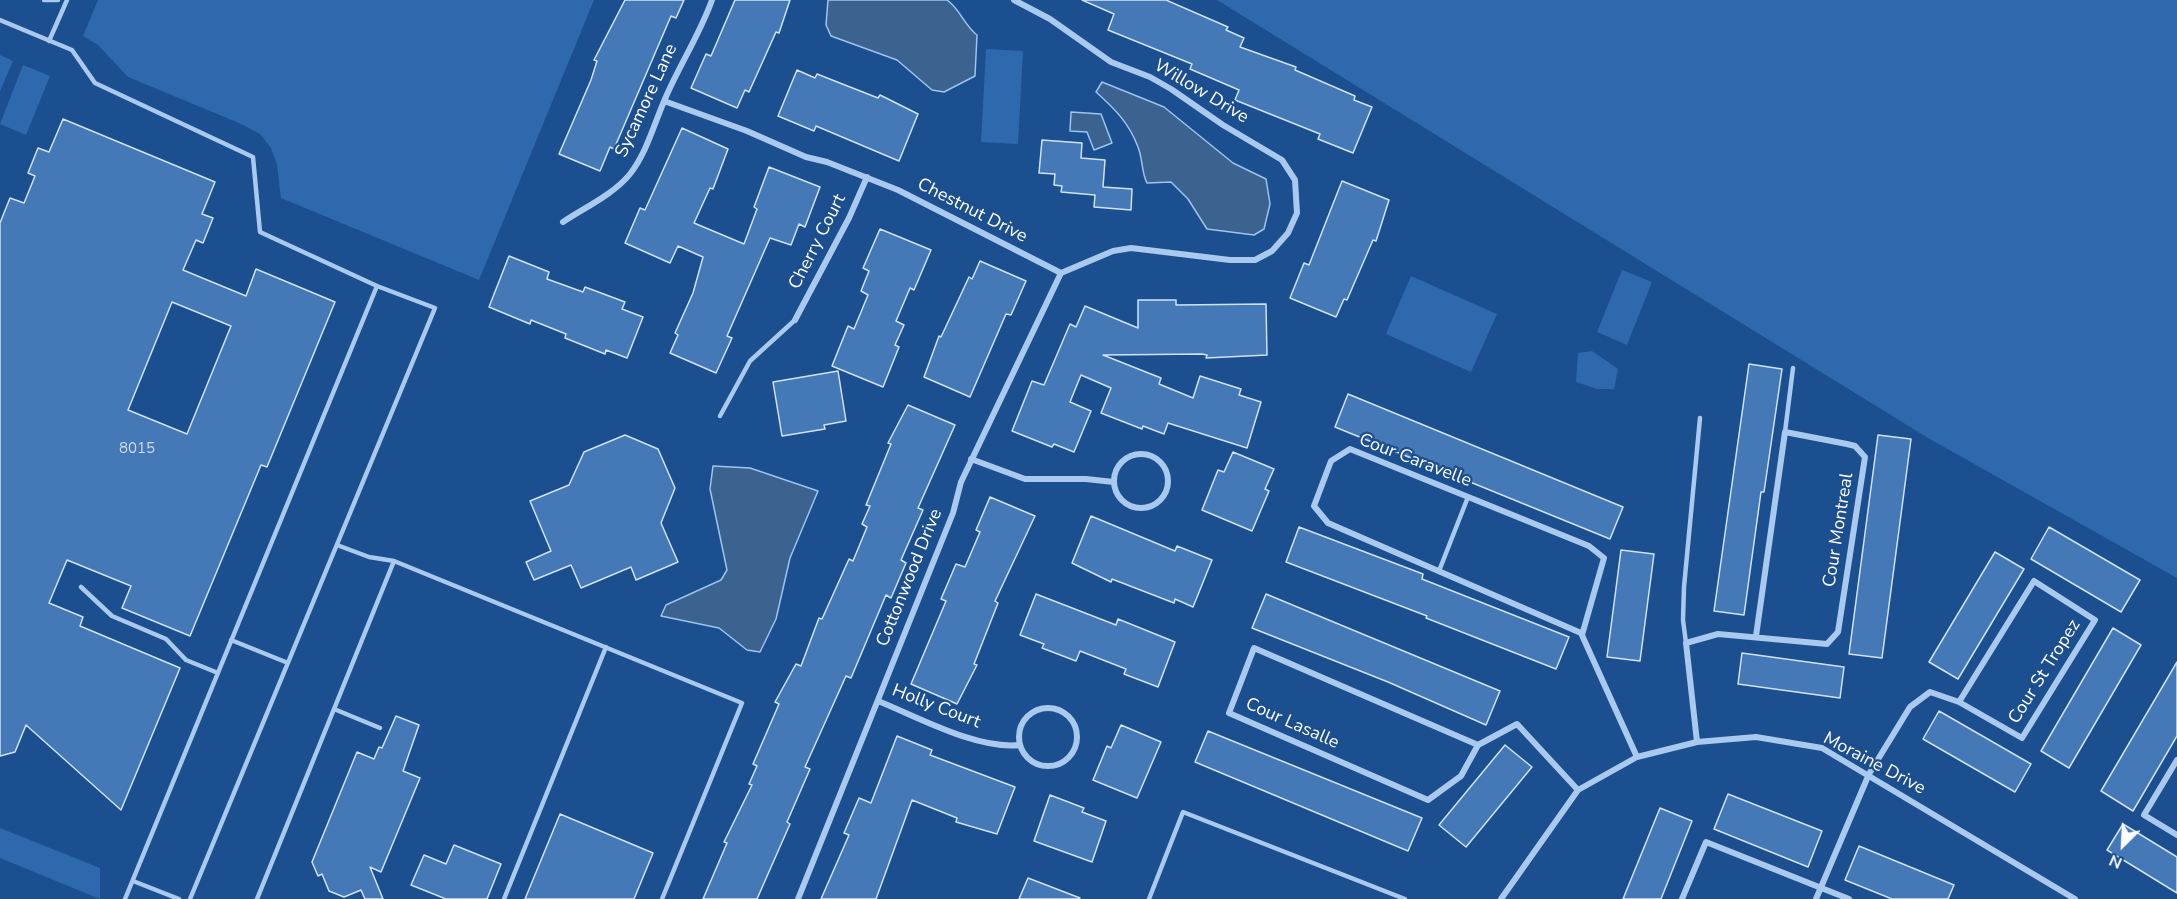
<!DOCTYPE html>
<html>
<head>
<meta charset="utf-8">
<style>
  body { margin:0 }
  #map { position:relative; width:2177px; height:899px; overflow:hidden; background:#1b4f8f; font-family:"Nunito Sans",sans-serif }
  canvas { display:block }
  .north { position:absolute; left:2093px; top:815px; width:60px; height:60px; -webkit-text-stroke:4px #1b4f8f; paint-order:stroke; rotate:204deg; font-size:16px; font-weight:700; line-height:24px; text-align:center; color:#fff }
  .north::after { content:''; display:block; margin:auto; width:21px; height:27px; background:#fff; clip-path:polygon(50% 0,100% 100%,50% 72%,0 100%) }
</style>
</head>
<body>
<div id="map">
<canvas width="2177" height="899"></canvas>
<div class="north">N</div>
</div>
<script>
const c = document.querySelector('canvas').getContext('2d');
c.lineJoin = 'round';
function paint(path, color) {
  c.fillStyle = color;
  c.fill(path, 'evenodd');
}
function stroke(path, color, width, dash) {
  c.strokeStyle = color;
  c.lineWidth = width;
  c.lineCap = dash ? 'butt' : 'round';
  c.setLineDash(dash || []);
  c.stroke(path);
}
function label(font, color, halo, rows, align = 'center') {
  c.font = font + ' "Nunito Sans",sans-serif';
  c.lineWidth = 4.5;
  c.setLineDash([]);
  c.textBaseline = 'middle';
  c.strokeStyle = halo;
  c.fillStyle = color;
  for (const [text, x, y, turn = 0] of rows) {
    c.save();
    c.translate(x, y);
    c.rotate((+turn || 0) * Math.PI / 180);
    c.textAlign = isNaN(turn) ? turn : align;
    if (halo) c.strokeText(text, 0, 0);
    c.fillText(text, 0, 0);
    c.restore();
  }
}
paint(new Path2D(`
  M98,0H594L479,280L281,198L277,165L271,148L260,134L239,123L128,77L98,45L83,36Z
  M1217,0H2177V578L1928,438Z
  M986,49L1023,51L1018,144L981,142Z
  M0,55L13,61L0,91Z
  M23,65L50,76L26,135L0,124Z
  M1622,270L1652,282L1627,345L1597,332Z
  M1411,276L1497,314L1471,372L1386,334Z
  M1592,351L1618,369L1614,389H1597L1576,382L1578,353Z
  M0,828L100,868V899L0,858Z`), '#2e69ad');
const water = new Path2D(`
  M828,0H947C960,9 964,25 977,35L975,76L944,92L932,90L897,60L831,36L826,25Z
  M1102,82L1164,107L1233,163L1266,179L1270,204L1264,229L1254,235L1207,229L1188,199L1171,182L1147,183C1141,171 1143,159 1138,147C1129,123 1115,109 1096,92Z
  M1071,112L1101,114L1112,143L1094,150L1087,132L1070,131Z
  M713,466L750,468L818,491L790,558L776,619L760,652L747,650L719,628L661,616L666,605L721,580L727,570L710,489Z`);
paint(water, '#3c6290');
stroke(water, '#9cc4f0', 1.5);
const building = new Path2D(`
  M625,0H684L676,18L671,16L614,149L610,147L600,171L559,154L591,80L597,61L594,60Z
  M735,0H790L779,33L776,32L749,92L745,90L737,108L691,88L706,54L711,56Z
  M1082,0H1166L1228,27L1226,30L1244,38L1240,47L1296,67L1295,70L1355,96L1354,100L1372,107L1353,153L1318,139L1320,134L1235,100L1239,90L1190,69L1192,64L1108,30L1114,14Z
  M797,70L815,78L817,74L878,98L880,95L918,114L899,161L816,126L814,131L778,116Z
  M63,119L215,182L202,214L213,218L203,243L196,240L183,270L246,296L256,269L335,302L267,467L261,465L190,636L122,608L131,586L67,560L49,603L83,617L80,626L180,668L121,810L26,725L15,752L0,756V223L10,198L24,203L35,176L28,173L38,148L49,152ZM172,302L231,326L187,434L128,410Z
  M682,128L728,149L713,189L710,188L694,223L744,244L757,209L754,207L769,167L820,187L805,227L799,224L791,245L770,238L727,336L732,338L716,373L670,353L678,335L675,333L693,293L703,257L678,246L670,263L625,243L640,208L645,210Z
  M1042,140L1082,143L1081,158L1105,160L1103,187L1132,189L1131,210L1094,207L1095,195L1061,192L1062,186L1054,185L1055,174L1039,173Z
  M1342,181L1389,200L1376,241L1373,240L1347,300L1344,299L1336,317L1290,298L1304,263L1309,265Z
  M880,229L931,250L914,290L910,288L896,321L904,325L895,345L899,347L883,387L832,366L848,326L854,329L868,295L861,291L869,271L863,268Z
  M509,256L549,272L547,279L583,292L585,287L625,302L622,309L643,317L627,358L606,350L605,354L565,338L566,334L531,320L530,324L489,307Z
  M980,261L1026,281L1011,315L1006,314L970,397L924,377L939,336L941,337L969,277L972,279Z
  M1138,300H1176V305L1266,304L1267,355L1206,358L1207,355L1202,354L1103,355L1161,378L1159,384L1193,398L1200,376L1241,389L1239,395L1261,402L1247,448L1168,423L1164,434L1143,426L1142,429L1101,413L1111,388L1081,375L1070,402L1091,411L1074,452L1054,444L1052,447L1012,431L1032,381L1044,385L1070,324L1076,327L1085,306L1138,328Z
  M1749,364L1782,369L1764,492H1761L1744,615L1714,611Z
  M838,371L846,421L824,425L825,429L782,436L773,382Z
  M1348,394L1623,507L1610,539L1335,427Z
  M908,405L955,425L918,508L923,510L901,560L906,563L891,598L886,595L851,678L846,676L805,767L810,769L787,822L790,824L757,899H703L727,843L724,842L752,785L749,784L757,766L753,764L779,704L775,702L796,664L801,666L819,618L822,619L849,559L853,561L867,527L862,524L870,506L866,505L891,444L888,443Z
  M625,435L658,449L675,488L661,523L678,562L636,580L631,567L581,588L571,565L534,580L526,562L551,551L530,501L569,485L584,452Z
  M1878,435L1911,439L1882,658L1849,654Z
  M1233,452L1274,469L1265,489L1269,491L1252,531L1202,510L1218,470L1224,472Z
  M990,497L1035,516L995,601L998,603L974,664L977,665L957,704L911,684L946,601L941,599L956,564L965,567L980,532L976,530Z
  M1091,516L1175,551L1177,546L1212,560L1193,607L1175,599L1174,603L1112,579L1111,582L1072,563Z
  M1299,527L1423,574L1422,579L1569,637L1556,669L1426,618L1427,616L1286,562Z
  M2049,527L2140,580L2121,612L2031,559Z
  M1621,550L1654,554L1640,661L1607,657Z
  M1995,552L2024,569L1958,679L1929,662Z
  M1036,594L1116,625L1118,619L1175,642L1158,687L1124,674L1126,669L1080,651L1076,661L1042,648L1044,644L1020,635Z
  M1266,594L1500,691L1486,725L1388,682L1252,628Z
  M2113,628L2141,645L2069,768L2041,751Z
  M1742,653L1844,667L1840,698L1738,684Z
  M2177,662V736L2133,811L2101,791Z
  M1939,711L2031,764L2015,792L1923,739Z
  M396,716L419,725L403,771L420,778L381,872L370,867L383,899H365L361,890L344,897L329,891L322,874L318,876L312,862L357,752L374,759L379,747L382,748Z
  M1121,725L1161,742L1137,798L1093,780L1107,746L1111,748Z
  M1208,731L1422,818L1408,851L1195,762Z
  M897,736L932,750L930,755L1015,787L997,834L956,822L957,818L912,800L876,899H821L849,835L844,833L859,798L871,803Z
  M1505,745L1532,767L1466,847L1439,825Z
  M1728,794L1822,831L1808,867L1714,829Z
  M1050,795L1084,808L1082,812L1106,821L1092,862L1034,841Z
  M1660,808L1692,821L1661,899H1623Z
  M560,814L653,853L634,899H525Z
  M2123,824L2177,857V893L2107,850Z
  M454,845L501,864L487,899H446L411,885L424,855L446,864Z
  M1859,846L1954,885L1948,899H1892L1845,880Z
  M1028,878L1080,898L1079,899H1019Z`);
paint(building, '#4478b7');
stroke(building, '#cfe3fa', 1.5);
stroke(new Path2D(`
  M44,0H58
  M0,20L72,50L95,83L253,157L260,232L377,286L435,308L190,899
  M49,41L67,0
  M720,416L750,361L795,320
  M1785,432L1793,368
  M337,545L369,557L394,561
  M1439,571L1468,497
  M81,587L112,616L166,639L186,660L218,673
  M231,640L288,663
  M1686,643L1683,620L1684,587L1700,418
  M334,709L380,728
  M133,881L179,899
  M125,899L377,286
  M257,899L394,561L742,703L662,899
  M504,899L606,647
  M1149,899L1183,812L1405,899`), '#a9c9ee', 4.5);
stroke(new Path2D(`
  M664,101L747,131L806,157L827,162L898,190L1061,273L1113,251L1131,248L1230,260H1255L1272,251L1288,233L1297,213L1295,180L1282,160L1223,125L1171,89L1150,77L1111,62L1050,19L1014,0
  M563,222C584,208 614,194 630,174C647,152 654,124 665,99C679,66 700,34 712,0
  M795,320L849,218L867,177
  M1114 481a27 27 0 1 1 54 0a27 27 0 1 1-54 0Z
  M971,459L1025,479H1086L1114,482
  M1582,635L1604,558L1589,546L1350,449L1331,461L1314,506L1328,523L1581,633L1637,757
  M878,701C918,717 977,750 1020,745
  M1019 737a29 29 0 1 1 58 0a29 29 0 1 1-58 0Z
  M1697,742L1686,643L1718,634L1827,644L1838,632L1865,457L1855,446L1847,444L1785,432L1756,636
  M1478,745L1461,776L1428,800L1229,713L1254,648L1478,745L1517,724L1578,790
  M2177,760L2144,815L2177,835
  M798,899L953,513L961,482L1061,273
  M1501,899L1578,790L1637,757L1697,742L1756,737L1822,748L2075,899
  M1682,899L1706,842L1849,899
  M1816,899L1869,774L1910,707L1930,692L1959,702L2034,581L2095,620L2022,738L1959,702`), '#a9c9ee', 6);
label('15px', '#d0dded', null, [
  ["8015",137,449]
]);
label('18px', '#fff', '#1b4f8f', [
  ["Willow Drive",1201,92,31],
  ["Sycamore Lane",647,101,-65],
  ["Chestnut Drive",972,211,27],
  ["Cherry Court",818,242,-63],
  ["Cour Caravelle",1415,461,21],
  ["Cour Montreal",1839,530,-81],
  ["Cottonwood Drive",910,578,-68],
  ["Cour St Tropez",2045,672,-58],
  ["Holly Court",936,707,21],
  ["Cour Lasalle",1292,724,24],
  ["Moraine Drive",1874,764,28]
]);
</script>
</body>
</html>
